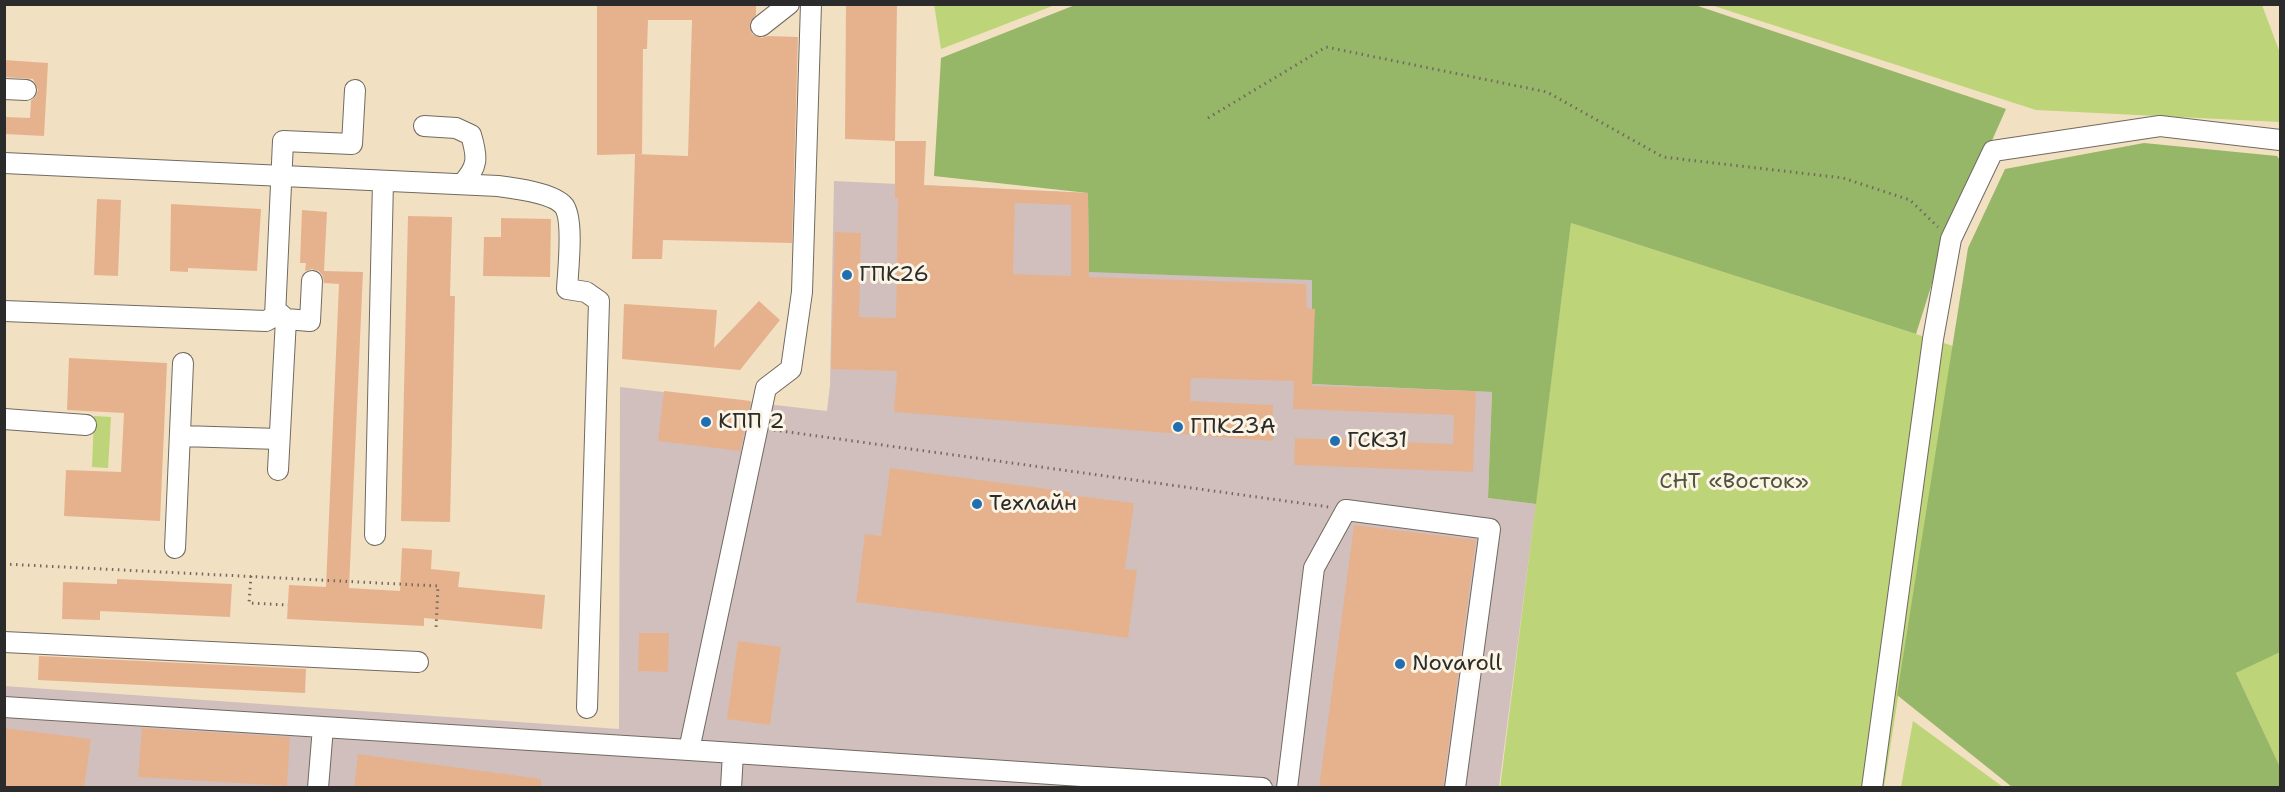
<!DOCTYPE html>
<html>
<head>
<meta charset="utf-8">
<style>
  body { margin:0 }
  #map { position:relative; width:2285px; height:792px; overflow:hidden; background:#f2e0c2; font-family:"Shantell Sans",sans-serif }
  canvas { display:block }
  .frame { position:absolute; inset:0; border:6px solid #2b2b2b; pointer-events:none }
</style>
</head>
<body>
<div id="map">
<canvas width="2285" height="792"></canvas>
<div class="frame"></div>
</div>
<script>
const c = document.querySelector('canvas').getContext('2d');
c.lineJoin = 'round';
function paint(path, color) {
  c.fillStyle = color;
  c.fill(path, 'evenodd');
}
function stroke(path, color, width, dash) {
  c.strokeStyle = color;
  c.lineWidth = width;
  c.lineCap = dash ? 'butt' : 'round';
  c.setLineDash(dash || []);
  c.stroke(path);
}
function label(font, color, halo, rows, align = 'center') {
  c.font = font + ' "Shantell Sans",sans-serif';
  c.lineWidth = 6;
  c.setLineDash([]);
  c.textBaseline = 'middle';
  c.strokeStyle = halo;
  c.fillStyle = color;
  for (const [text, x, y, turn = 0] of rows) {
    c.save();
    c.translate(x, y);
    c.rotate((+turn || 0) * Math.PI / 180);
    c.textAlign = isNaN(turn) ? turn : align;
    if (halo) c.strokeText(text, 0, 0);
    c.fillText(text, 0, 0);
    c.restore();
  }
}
paint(new Path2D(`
  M834,181L1088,193L1316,280L1312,384L1492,392L1488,498L1536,504L1499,787H5L4,686L619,729L620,387L827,411L830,385Z`), '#d1bfbe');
paint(new Path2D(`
  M934,4H1055V5L941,49Z
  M1711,5H2262L2280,53V122L2036,110Z
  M1571,223L1953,346L1884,787L1500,788Z
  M94,416L111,417L108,468L92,467Z
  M2280,651V767L2236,673Z
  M1913,721L2003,787H1901Z`), '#bdd478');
paint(new Path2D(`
  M1075,5H1695L2006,109L1941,255L1916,334L1571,223L1536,504L1488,498L1492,392L1312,384V280L1089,272L1088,193L934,176L941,58Z
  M2144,143L2277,156L2280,160V652L2236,673L2280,767V787H2012L1897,695L1968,248L2005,169Z`), '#96b668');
paint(new Path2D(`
  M597,4H756V15L750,22L752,34L762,38L768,36L798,37L792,243L663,240L662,259H632L635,154L597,155ZM648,20H692L688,156L635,154H642L643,49H647Z
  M846,4H897L895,141L845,139Z
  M4,60L48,63L44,136L5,134L6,117L30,118L31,101L36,96L38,90L33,79L4,77Z
  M895,141H926L924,185L1088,193L1089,277L1306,284L1307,308L1315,309L1312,386L1476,391L1473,472L1294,465L1295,438L1453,444L1454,415L1293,409L1294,381L1191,378L1190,401L1273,405V441L894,412L897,371L831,369L835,232L861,233L859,317L896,318L898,198H895ZM1015,203L1071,205V276L1013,274Z
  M97,199L121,200L118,276L94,275Z
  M171,204L261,209L257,271L188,268V272L170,271Z
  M302,210L327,212L324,271L363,272L349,588L400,591L402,548L432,550L431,569L460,572L458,587L545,595L542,629L424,618V626L287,619L289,585L326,587L339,284L324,283L323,276L319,271L312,269L305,271L306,263H300Z
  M408,216L452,217L450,296H455L450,522L401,521Z
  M501,218L551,219L550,277L483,276L484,237H501Z
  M759,301L780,320L740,370L622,359L624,304L717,310L714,348Z
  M69,358L167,363L160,521L64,516L66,470L121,472L124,413L67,410Z
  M664,391L751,401L740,451L658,441Z
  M890,468L1070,492V495L1134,503L1125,569L1137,570L1128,638L856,602L865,534L881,536Z
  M1354,525L1476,540L1443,788H1319Z
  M117,579L232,584L230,617L100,611V620L62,619L63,582L117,584Z
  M639,633H669L668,672L638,671Z
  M738,641L781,647L770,725L727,719Z
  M39,656L306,669L305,693L38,680Z
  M4,728L91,739L84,788H4Z
  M142,728L290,737L287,786L138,777Z
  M358,754L541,779V788H354Z`), '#e6b28e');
const minor = new Path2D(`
  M761,26L789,4
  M4,89L26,90
  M424,126L456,128L471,135C478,158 478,167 462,184
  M4,163L498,186C514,188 554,193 564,206C574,220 568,270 567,289L586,292L599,301L587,708
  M4,311L266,321L275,316L283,141L352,144L355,90
  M277,311L286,319L278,470
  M286,319L310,321L312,281
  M4,419L86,425
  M181,436L279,439
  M375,535L383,181
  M175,548L183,363
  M4,642L418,662
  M4,707L689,750L766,388L791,369L802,292L811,4
  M689,750L1262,788
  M318,788L323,727
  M731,788L733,753
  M1287,788L1314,568L1346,510L1490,529L1455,788
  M1872,788L1933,339L1951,239L1993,151L2160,126L2280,140`);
stroke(minor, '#716a60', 22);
stroke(new Path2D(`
  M1208,118L1326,47L1547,92L1663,157L1843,178L1910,200L1938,227
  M774,430L1329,507
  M4,564L438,586L436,629
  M251,576L249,603L288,605`), '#716a60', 3, [1.5, 4.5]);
stroke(minor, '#fff', 20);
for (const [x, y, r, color] of [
  [847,275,6,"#1f6fb2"],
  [706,422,6,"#1f6fb2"],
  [1178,427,6,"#1f6fb2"],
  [1335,441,6,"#1f6fb2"],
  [977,504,6,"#1f6fb2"],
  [1400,664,6,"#1f6fb2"]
]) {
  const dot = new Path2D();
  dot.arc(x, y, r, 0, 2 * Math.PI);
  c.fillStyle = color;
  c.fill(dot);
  stroke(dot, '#fcf5e5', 2);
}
label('22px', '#2b2b2b', '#fcf5e5', [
  ["ГПК26",859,275],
  ["КПП 2",718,422],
  ["ГПК23А",1190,427],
  ["ГСК31",1347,441],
  ["Техлайн",989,504],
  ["Novaroll",1412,664]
], 'left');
label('22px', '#50553e', '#fcf5e5', [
  ["СНТ «Восток»",1734,482]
]);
</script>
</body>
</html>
